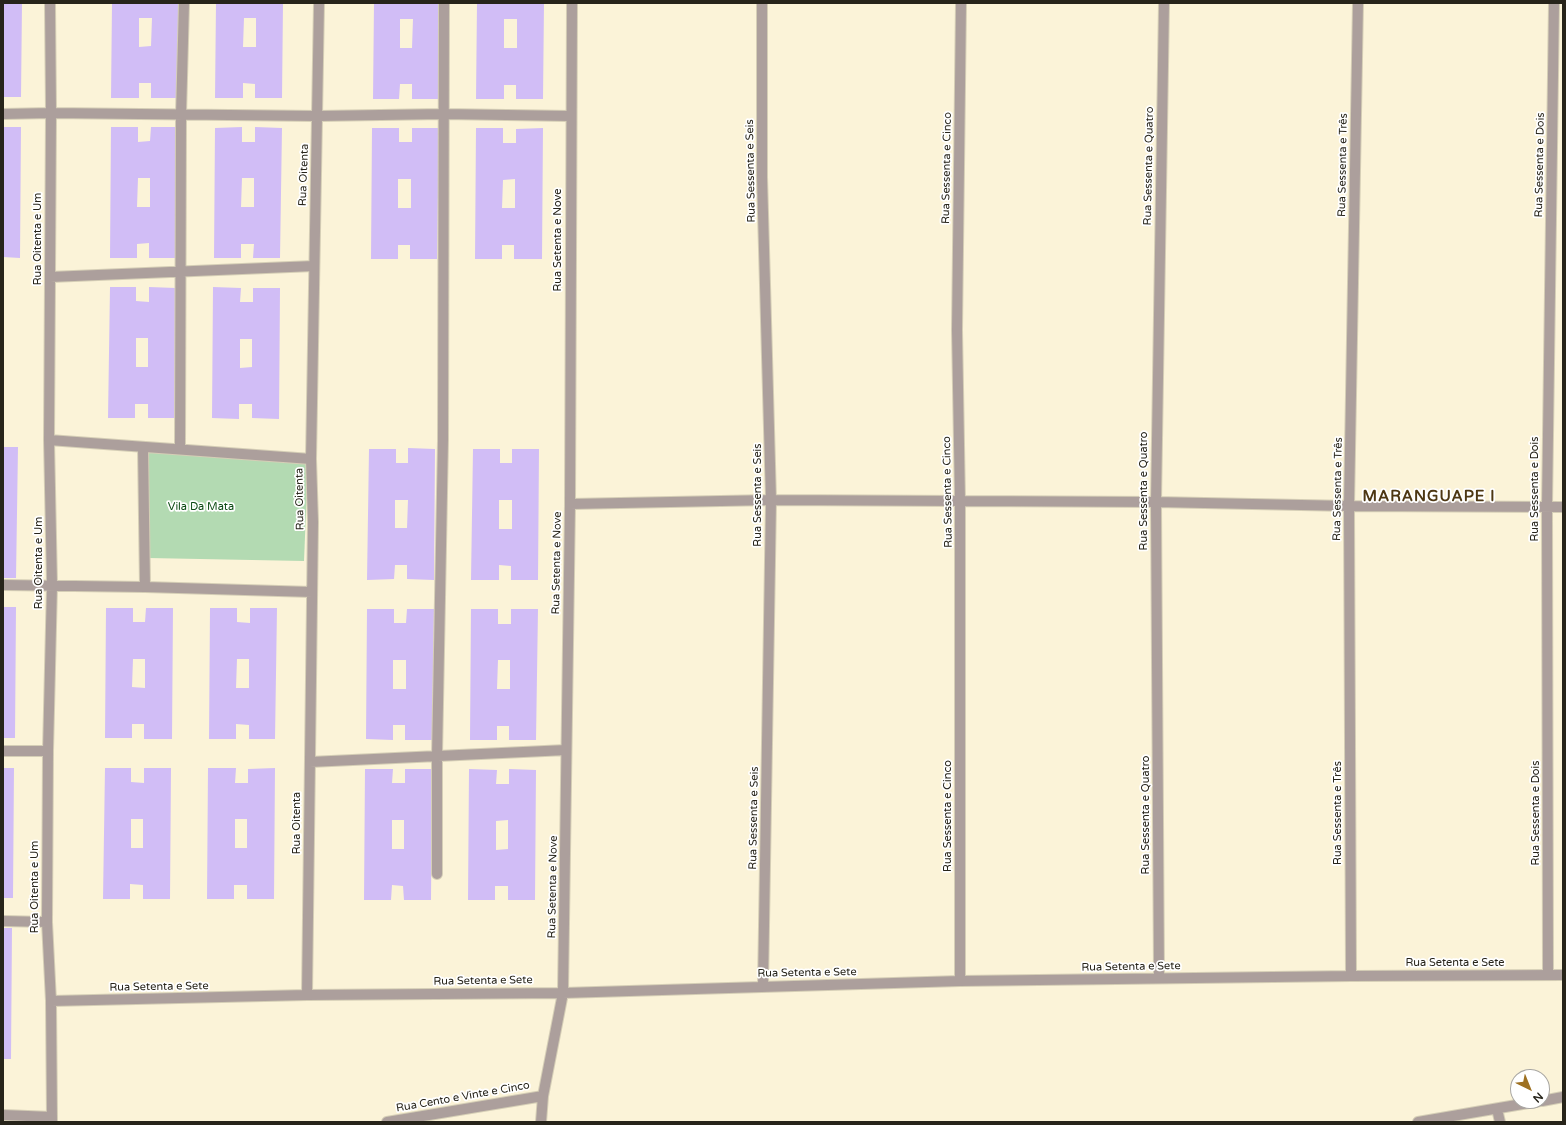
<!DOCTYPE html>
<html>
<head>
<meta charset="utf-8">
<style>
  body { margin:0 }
  #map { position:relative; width:1566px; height:1125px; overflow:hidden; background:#fbf3d8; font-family:"Varela Round",sans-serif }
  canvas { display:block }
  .frame { position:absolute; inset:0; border:4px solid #27241a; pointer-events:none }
  .north { position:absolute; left:1510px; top:1069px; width:40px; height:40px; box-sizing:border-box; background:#fff; border:1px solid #a9a7a3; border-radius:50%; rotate:137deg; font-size:11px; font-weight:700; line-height:16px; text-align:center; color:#27241a }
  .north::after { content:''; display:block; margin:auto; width:14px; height:18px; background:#9e7122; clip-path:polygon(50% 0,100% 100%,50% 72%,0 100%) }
</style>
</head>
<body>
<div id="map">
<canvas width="1566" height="1125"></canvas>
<div class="frame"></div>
<div class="north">N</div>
</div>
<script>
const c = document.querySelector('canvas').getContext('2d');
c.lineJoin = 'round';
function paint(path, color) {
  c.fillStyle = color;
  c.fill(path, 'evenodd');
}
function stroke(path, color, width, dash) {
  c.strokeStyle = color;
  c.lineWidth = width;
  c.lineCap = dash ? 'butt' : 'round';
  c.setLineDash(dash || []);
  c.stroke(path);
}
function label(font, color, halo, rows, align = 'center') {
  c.font = font + ' "Varela Round",sans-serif';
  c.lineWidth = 3.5;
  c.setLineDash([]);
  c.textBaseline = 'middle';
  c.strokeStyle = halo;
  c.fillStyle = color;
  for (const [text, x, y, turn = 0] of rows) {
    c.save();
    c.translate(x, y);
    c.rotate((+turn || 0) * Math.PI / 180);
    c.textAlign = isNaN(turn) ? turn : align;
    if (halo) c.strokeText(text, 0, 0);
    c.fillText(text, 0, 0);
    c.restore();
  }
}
paint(new Path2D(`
  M147,451L308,463L304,561L148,558Z`), '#b3dab2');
paint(new Path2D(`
  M3,3H22L21,97H3Z
  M112,3H179L178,98H151V83H139V98H111ZM139,18H152L151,46L139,47Z
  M216,3H283L282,98H255V84L243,83V98H215ZM244,18H256V47H243Z
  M374,3H440L439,99H412V84H400L399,99H373ZM400,19H413L412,48H400Z
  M477,3H544L543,99H516V85H504V99H476ZM504,19H517V48H504Z
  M3,127H21L20,258L3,257Z
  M111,127H138V142L150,141L151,127H178L177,258H149V243L137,244V258H110ZM138,178H150V207H137Z
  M242,127V142H255V127L282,128L280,258H253L254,244H241V258H214L215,128ZM242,178H254V207H241Z
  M372,128H399V142H412V128H439L437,259H410V245H398V259H371ZM398,179H411V208H398Z
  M476,128H503V143H516V129L543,128L542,259H514V245H502V259H475ZM515,179V208H502L503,180Z
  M110,287H136V301L149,302V287L176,288L175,418H148V404H135V418H108ZM136,338H148V367H136Z
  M213,287L241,288L240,302H253V288H280L279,419L252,418V404H239V419L212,418ZM240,339H252V367L240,368Z
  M3,447H18L16,578H3Z
  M408,448L435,449L434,580L407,579V565H395L394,579L367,580L369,449H396V463H408ZM395,500H408L407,528H395Z
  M473,449H500V463H512V449H539L538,580H511V566L499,565V580H471ZM499,500H512V529H499Z
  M3,607H16L15,738H3Z
  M106,608H133V622H145L146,608H173L172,739H144V724H132V738H105ZM133,659H145V688L132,687Z
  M210,608H237V622L250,623V608H277L275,739H249V725L236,724V739H209ZM237,659H249V688H236Z
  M367,609H394V623H406L407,609H434L432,740H405V725H393V740L366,739ZM393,660H406V689H393Z
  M471,609H498V624H511V609H538L536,740H509V726H497V740H470ZM498,660H510V689H497Z
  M3,768H14L13,898H3Z
  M105,768H131V782L144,783V768H171L170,899H143V885L130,884V899H103ZM131,819H143V848H131Z
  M208,768H236L235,783H248V769L275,768L274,899H247V885H234V899H207ZM235,819H247V848H235Z
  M365,769H393L392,783H405V769H432L431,900H404L403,886L392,885L391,900H364ZM392,820H404V849H392Z
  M469,769L497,770L496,784H509V769L536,770L535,900H508V886H495V900H468ZM508,820V849L496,850V821Z
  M3,928H12L11,1059H3Z`), '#d1bdf6');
const minor = new Path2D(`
  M50,3L51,113L49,440L52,585L48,751L47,922L51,1001L52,1122
  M762,3V177L771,500L763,986
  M3,114L51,113L318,116L443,114L570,116
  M50,277L314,266
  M49,440L311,459
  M143,447L145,587
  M180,449L181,115L184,3
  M570,504L771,500L1156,502L1349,506L1563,507
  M3,585L145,587L312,592
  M3,751H48
  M310,762L566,750
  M437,874V756L443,440L444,3
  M3,921L47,922
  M1548,975L1547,507L1554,3
  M1351,976L1349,506L1358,3
  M1159,978L1156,502L1164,3
  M960,981V501L957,330L961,3
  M307,995L313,522L311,459L319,3
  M51,1001L307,995L563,993L960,981L1351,976L1563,975
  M1542,1101L1563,1097
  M1497,1109L1500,1122
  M3,1115L52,1117
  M387,1122L543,1096
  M541,1122L543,1096L563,993L570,504L572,3
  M1418,1122L1540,1101`);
stroke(minor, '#d5ceb6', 12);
stroke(minor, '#ac9f9c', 10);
label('11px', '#27241a', '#fff', [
  ["Rua Sessenta e Três",1343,165,-89],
  ["Rua Sessenta e Dois",1540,165,-89],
  ["Rua Sessenta e Quatro",1149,166,-89],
  ["Rua Sessenta e Cinco",947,168,-89],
  ["Rua Sessenta e Seis",751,171,-91],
  ["Rua Oitenta",304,175,-88],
  ["Rua Oitenta e Um",38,239,-90],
  ["Rua Setenta e Nove",558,240,-90],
  ["Rua Sessenta e Três",1338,489,-89],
  ["Rua Sessenta e Dois",1535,489,-90],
  ["Rua Sessenta e Quatro",1144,491,-90],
  ["Rua Sessenta e Cinco",948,492,-91],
  ["Rua Sessenta e Seis",758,495,-90],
  ["Rua Oitenta",300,499,-91],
  ["Rua Oitenta e Um",39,563,-90],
  ["Rua Setenta e Nove",557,563,-89],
  ["Rua Sessenta e Três",1338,813,-90],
  ["Rua Sessenta e Dois",1536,813,-90],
  ["Rua Sessenta e Quatro",1146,815,-90],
  ["Rua Sessenta e Cinco",948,816,-90],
  ["Rua Sessenta e Seis",754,818,-89],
  ["Rua Oitenta",297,823,-90],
  ["Rua Oitenta e Um",35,887,-90],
  ["Rua Setenta e Nove",553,887,-89],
  ["Rua Setenta e Sete",1455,963],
  ["Rua Setenta e Sete",1131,967,-1],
  ["Rua Setenta e Sete",807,973,-1],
  ["Rua Setenta e Sete",483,981,-1],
  ["Rua Setenta e Sete",159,987,-1],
  ["Rua Cento e Vinte e Cinco",463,1097,-10]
]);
label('11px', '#0d4b14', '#fff', [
  ["Vila Da Mata",201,507]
]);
c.letterSpacing = '1px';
label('bold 15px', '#4d3712', '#fff', [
  ["MARANGUAPE I",1429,497]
]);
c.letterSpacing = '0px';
</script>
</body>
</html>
